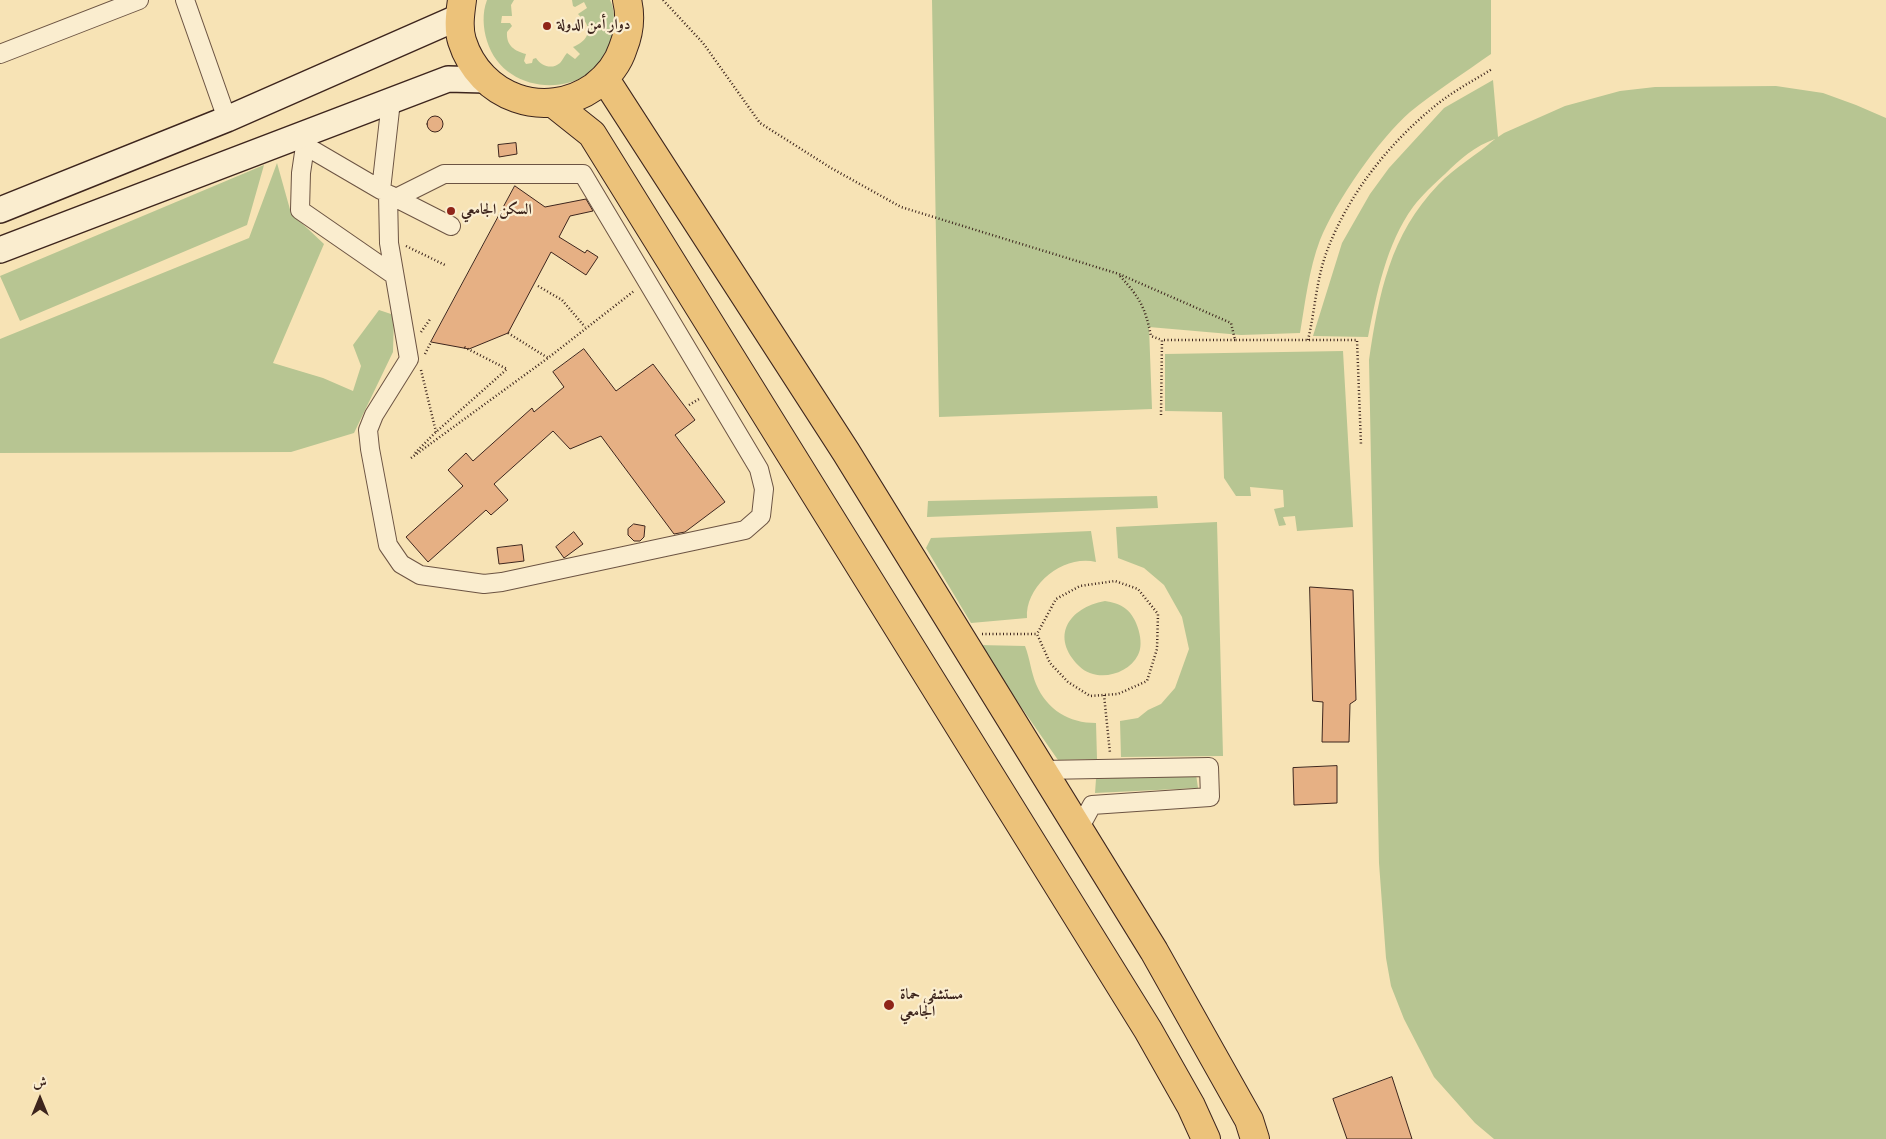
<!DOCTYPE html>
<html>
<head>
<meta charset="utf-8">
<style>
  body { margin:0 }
  #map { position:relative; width:1886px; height:1139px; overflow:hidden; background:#f7e3b5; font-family:Vollkorn,Amiri,serif }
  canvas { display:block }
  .north { position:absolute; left:15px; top:1074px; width:50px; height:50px; -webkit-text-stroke:4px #faedcf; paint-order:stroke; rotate:0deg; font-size:14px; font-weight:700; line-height:20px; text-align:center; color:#3d251d }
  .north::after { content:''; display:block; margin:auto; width:18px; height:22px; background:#3d251d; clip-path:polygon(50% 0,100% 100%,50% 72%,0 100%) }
</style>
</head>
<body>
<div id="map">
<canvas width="1886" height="1139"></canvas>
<div class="north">ش</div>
</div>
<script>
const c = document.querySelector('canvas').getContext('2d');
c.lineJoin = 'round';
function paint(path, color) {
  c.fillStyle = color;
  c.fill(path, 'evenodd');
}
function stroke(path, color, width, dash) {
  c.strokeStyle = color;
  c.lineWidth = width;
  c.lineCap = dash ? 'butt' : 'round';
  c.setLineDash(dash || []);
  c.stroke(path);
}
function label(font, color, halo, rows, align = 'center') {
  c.font = font + ' Vollkorn,Amiri,serif';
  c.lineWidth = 4.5;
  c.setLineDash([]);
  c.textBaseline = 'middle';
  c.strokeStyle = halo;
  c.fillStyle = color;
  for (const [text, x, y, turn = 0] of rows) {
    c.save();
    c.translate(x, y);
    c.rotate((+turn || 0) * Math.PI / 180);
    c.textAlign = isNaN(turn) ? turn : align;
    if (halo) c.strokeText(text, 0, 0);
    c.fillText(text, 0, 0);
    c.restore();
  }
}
paint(new Path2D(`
  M487,0H514L511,5L512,16H502L501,23H510L512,26L507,32C506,46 515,51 526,54L524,61L526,64L532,63L533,59L536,58C541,66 552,70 560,63C563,60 564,56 567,53L575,59L580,54L573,47C583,43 592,35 586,23C584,19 580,17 578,14L587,8L584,2L575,7L573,6L572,0H610C616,12 614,26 612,37C599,100 505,101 487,41C483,28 482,13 487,0Z
  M932,0H1491V54C1464,73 1436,91 1410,112C1379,139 1336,201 1320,240C1309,269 1305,303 1300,333L1241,335L1149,327L1152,409L939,417Z
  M1493,80L1498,137L1504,133L1565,106L1620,91L1655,87L1776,86L1823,93L1856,105L1886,118V1139H1494L1475,1123L1434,1077L1404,1019L1391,986L1386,958L1379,863L1369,360C1379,293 1390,235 1438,185C1455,167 1477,155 1495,139C1475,146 1460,159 1445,174C1434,184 1422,195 1413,207C1386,244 1377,293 1368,337L1313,336L1342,243L1370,194L1389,168L1444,108Z
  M277,163L291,213L324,244L273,363L323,378L353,391L361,366L353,345L379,310L394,315L393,352L354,433L291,452L0,453V339L249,238Z
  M264,165L247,225L20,321L0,276Z
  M1343,351L1353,527L1297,531L1295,516L1283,517L1286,525L1279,526L1274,509L1284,507L1283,490L1250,487L1251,496H1236L1224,478L1222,412L1165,411V354Z
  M1157,496L1158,508L927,517L928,501Z
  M1217,522L1223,756L1121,757L1120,721L1138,718L1148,710L1161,704L1175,688L1189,649L1182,617L1164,585L1144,568L1118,558L1116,527Z
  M1091,531L1096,562C1064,554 1025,585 1027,618L971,623L926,548L931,538Z
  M1105,601C1112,602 1120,604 1126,609C1137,617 1145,643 1138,655C1128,675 1096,683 1079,666C1050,637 1068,608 1105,601Z
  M978,645L1025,646C1030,659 1031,672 1036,684C1047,710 1069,723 1096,723L1097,759L1058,760Z
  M1196,774L1198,788L1095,793L1096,779Z`), '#b7c592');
const building = new Path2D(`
  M427 124a8 8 0 1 1 16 0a8 8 0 1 1-16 0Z
  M516,143L517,154L499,157L498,145Z
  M515,186L545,207L586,199L593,211L570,216L559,237L585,253L587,250L598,257L586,275L551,252L508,333L469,349L431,342Z
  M584,349L616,391L653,364L695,420L675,435L725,502L685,532L674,534L601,436L570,449L553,431L494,484L508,500L491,515L486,510L428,562L406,537L463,486L448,470L466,453L473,461L532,408L534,412L564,387L553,372Z
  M634,524L645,526L644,537L640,541H634L628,535V529Z
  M574,532L583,544L564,558L556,547Z
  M522,545L524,561L499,564L497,548Z
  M1310,587L1353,590L1356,700L1350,704L1349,742H1322L1323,702L1313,701Z
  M1337,766V803L1294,805L1293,768Z
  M1392,1077L1412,1139H1347L1333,1099Z`);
paint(building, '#e6b084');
stroke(building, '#3d251d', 1);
const street = new Path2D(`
  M185,0L227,119
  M0,54L139,0
  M292,138L381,190L391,101
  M305,146L301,173L300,210L394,275
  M388,194L389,243L409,359L374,415L368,430L370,449L388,545L401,564L420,575L484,584L502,582L745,530L761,516L764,489L759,469L583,174H444L396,198
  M390,195L451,226
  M1043,770L1209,767L1210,797L1092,805L1079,829`);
const secondary = new Path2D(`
  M0,210L227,119L459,17
  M0,250L448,79L485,80`);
const primary = new Path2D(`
  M462,0C460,14 458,28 462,41C480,98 545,121 594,87C607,77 618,64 623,48C629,33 631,16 627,0
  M605,79L846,452L1154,951L1249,1120L1255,1139
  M553,103L592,134L1148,1030L1191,1106L1206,1139`);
stroke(street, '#6c5443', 20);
stroke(secondary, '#3d251d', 28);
stroke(primary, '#3d251d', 30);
stroke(new Path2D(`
  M663,0L703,43L760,123L831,168L901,207L1119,274L1231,323L1235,340H1357L1361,445
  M406,246L445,265
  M1120,276C1140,298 1145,307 1151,336L1162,340
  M538,286L562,300L585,327
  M421,332L431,318
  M508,333L548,358
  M1308,340C1315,311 1316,280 1327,251C1348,195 1388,144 1435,106C1453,91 1473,81 1492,69
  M425,354L431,342
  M421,370L436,432
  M689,405L699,399
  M1161,415L1162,340H1235
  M415,453L436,432L507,369L464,347
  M411,458L548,358L634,291
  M982,634H1037L1050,663L1068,682L1090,696L1118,694L1147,681L1157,649L1158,614L1138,589L1115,581L1080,586L1056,599L1037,634
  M1104,695L1110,753`), '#3d251d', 2.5, [1, 2.5]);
stroke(street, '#faedcf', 18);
stroke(secondary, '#faedcf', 25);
stroke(primary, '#ecc27a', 28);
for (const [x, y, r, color] of [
  [547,26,5,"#8f2418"],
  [451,211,5,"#8f2418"],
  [889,1005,6,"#8f2418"]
]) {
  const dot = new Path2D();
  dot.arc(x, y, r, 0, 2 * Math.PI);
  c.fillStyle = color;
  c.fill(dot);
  stroke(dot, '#faedcf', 2);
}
label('bold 15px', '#3d251d', '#faedcf', [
  ["دوار أمن الدولة",557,26],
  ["السكن الجامعي",461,211],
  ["مستشفى حماة",900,996],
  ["الجامعي",900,1013]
], 'left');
</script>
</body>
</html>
